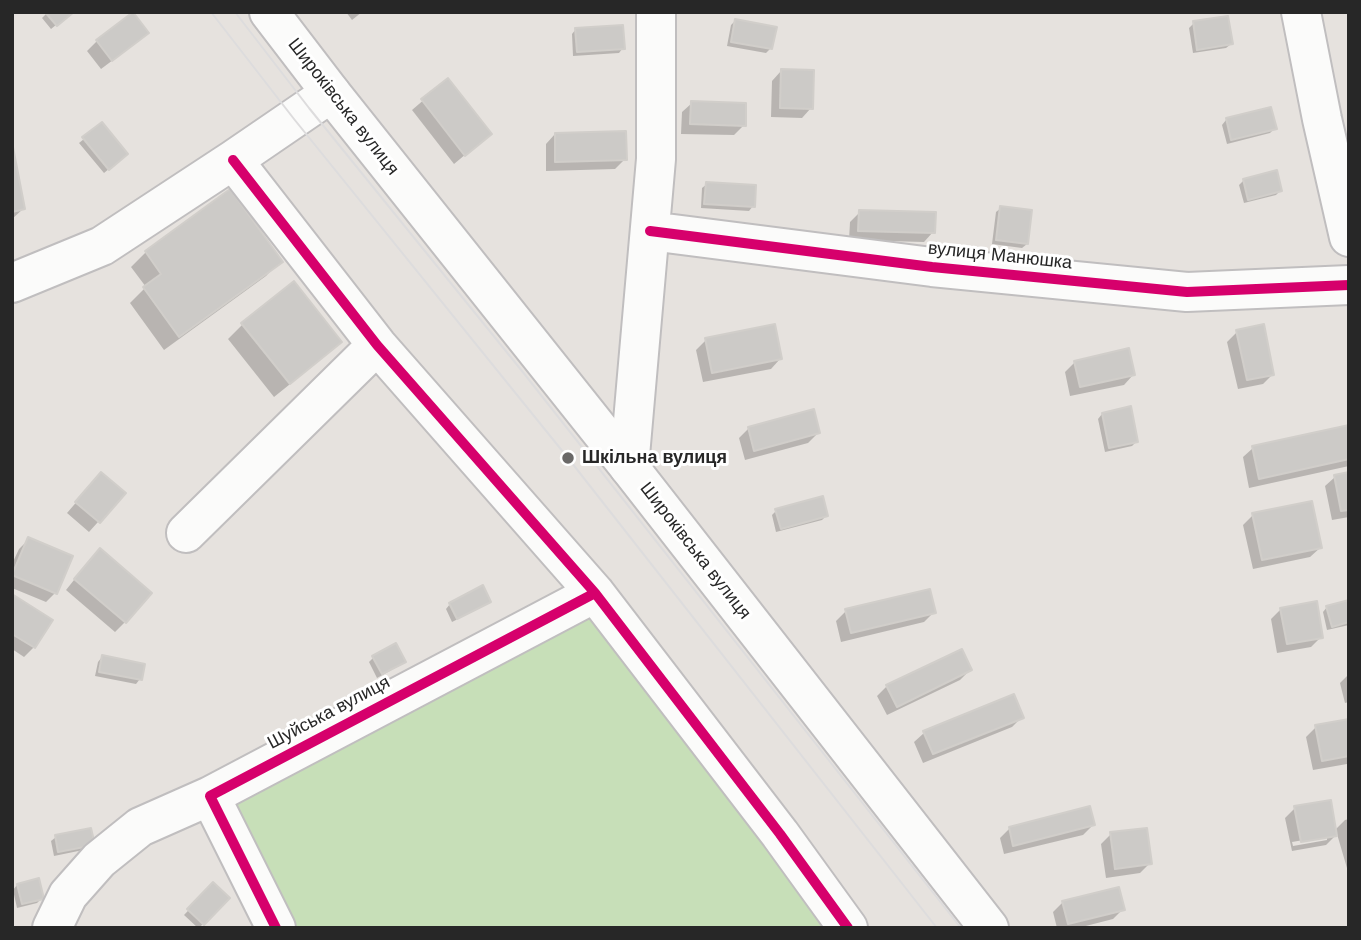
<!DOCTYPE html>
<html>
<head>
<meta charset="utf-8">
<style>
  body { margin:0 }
  #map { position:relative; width:1361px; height:940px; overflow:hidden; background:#e6e2de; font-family:Arial,sans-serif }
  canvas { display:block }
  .frame { position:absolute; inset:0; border:14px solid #272727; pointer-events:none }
</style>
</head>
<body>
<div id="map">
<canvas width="1361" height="940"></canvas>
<div class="frame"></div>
</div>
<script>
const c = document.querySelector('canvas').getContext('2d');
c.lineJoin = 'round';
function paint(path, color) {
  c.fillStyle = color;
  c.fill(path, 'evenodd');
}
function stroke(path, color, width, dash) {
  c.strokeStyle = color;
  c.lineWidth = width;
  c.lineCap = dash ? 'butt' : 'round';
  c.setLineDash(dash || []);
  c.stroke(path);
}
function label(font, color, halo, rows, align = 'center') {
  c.font = font + ' Arial,sans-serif';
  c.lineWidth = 6;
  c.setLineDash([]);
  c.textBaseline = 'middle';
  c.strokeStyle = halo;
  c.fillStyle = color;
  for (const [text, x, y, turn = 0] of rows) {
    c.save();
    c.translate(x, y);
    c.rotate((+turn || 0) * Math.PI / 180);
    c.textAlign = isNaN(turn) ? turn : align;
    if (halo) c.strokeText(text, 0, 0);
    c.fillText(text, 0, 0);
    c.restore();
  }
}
paint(new Path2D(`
  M592,607L831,928H291L227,799Z`), '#c7dfb8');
paint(new Path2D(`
  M48,12H72L51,29L42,18Z
  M346,12H362L352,20Z
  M736,20L770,49L766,53L727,46L731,25Z
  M1194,23L1231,44L1226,48L1193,53L1189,28Z
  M576,29L623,48L619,53L573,56L572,34Z
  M147,32L137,42L101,69L87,51L97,41Z
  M781,71L811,108L802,118L771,117L772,81Z
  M447,80L490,134L454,164L412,110Z
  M692,103L744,125L734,135L681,134L682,112Z
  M1226,120L1275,128L1270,133L1227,144L1222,125Z
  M555,134L625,159L615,169L546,171V144Z
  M84,139L121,159L104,173L79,143Z
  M12,151L23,209L12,219Z
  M1244,180L1280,191L1276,195L1244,203L1239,185Z
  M707,184L753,206L749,211L701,208L702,188Z
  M229,192L280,261L266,276L164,350L130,303L146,287L131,267L146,252Z
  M1001,208L1027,244L1022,248L992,244L996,212Z
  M860,212L933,232L924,242L849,240L850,222Z
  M242,325L340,342L325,356L274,397L228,339Z
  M1237,332L1273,374L1263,384L1238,389L1227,342Z
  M706,340L780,359L771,369L703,382L696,350Z
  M1075,362L1133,375L1124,385L1070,396L1065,372Z
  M1102,414L1137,441L1132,446L1105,452L1098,419Z
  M1349,427V466L1249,488L1243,457L1253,448Z
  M748,429L818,433L808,443L745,460L739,438Z
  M1349,474V517L1332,520L1325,486L1335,477Z
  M92,484L124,493L89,532L67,513Z
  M776,511L827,515L822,520L776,532L772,515Z
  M1253,515L1320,548L1310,557L1253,569L1243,525Z
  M29,539L55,593L46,602L12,588V564L19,549Z
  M90,560L125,622L115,632L66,590Z
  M12,596L34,647L24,657L12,649Z
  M489,601L484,606L452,622L446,609L450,604Z
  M1349,602V625L1327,630L1323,612L1327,607Z
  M1281,609L1321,637L1311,647L1277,653L1271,619Z
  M846,611L934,612L924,622L841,642L836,621Z
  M102,657L140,679L136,684L95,676L98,662Z
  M373,658L404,662L399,666L377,678L369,662Z
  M970,670L960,680L887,715L877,696L887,686Z
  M1349,674V702L1345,703L1340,683Z
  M1022,717L1012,727L923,763L914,742L924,733Z
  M1349,721V762L1347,764L1313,770L1306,737L1316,727Z
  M1295,808L1335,830L1345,820L1349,819V875L1337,834L1326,845L1292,851L1285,818ZM1327,836V840L1293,846L1292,842Z
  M1093,825L1083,835L1004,854L1000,838L1010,828Z
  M1111,834L1150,863L1140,873L1106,878L1101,844Z
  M56,837L93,844L88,849L54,856L51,841Z
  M214,884L228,898L199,928H198L184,915Z
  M17,885L42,898L37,903L17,908L13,890Z
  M1063,902L1123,909L1113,919L1078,928H1057L1053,912Z`), '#0003');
const building = new Path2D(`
  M45,12H74L57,26Z
  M133,12L149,33L112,61L96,40Z
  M1228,16L1233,44L1197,50L1193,21Z
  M735,19L777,27L772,49L731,42Z
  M623,25L625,49L577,52L575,28Z
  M781,69L814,70L813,109L780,108Z
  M448,78L492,134L465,156L421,99Z
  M691,101L746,103V126L690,124Z
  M1271,107L1277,129L1231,140L1226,118Z
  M102,122L128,154L109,170L82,137Z
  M626,131L627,160L555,162V133Z
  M12,142L25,209L12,212Z
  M1277,170L1282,191L1248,200L1243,179Z
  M706,182L756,185L755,207L704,204Z
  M230,189L283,262L179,337L143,287L161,274L145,251Z
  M1000,206L1032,210L1028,244L996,240Z
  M859,210L936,212L935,233L858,231Z
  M294,281L342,342L290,384L241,323Z
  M775,324L782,359L712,373L705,338Z
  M1264,324L1274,375L1247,380L1236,330Z
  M1129,348L1135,375L1080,387L1074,361Z
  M1131,406L1138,442L1109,448L1102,413Z
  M814,409L820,433L754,451L748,427Z
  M1349,425V459L1259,479L1252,446Z
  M101,472L126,493L100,523L75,502Z
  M1349,472V510L1341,511L1334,475Z
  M823,496L828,516L781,529L775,509Z
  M1312,501L1322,548L1262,560L1252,513Z
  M28,537L73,556L57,594L12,575Z
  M100,548L152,593L126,623L74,579Z
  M483,585L491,602L457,619L449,603Z
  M930,589L936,613L851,633L845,609Z
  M12,594L53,620L35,648L12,634Z
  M1349,600V622L1332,627L1326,606Z
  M1317,601L1323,638L1287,644L1280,608Z
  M396,643L406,662L382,674L372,656Z
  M962,649L972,670L897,707L886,685Z
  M102,655L145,664L142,680L99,672Z
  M1014,694L1024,718L933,754L923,731Z
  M1349,719V756L1322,761L1315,725Z
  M1331,800L1337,836L1301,842L1294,806Z
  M1090,806L1095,825L1013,846L1009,827Z
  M91,828L95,845L58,852L55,835Z
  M1147,828L1152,864L1115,869L1110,832Z
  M39,878L44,899L22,904L17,884Z
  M213,882L230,898L204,925L187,909Z
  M1119,887L1125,910L1068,924L1062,901Z`);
paint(building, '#cccac7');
stroke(building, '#d1ceca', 2);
const street = new Path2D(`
  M1301,12L1322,119L1349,237
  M233,160L377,345L595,593L780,834L848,928
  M650,231L932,267L1187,292L1349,285
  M12,283L102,246L233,160L331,93
  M629,467L656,159V12
  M186,533L377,345
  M52,928L68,895L99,860L140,827L210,796
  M276,928L210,796L595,593`);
const secondary = new Path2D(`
  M269,12L331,93L629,467L989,928`);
stroke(street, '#c0bebf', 42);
stroke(secondary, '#c0bebf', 42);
stroke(street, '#fbfbfa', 38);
stroke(secondary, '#fbfbfa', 38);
stroke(new Path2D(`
  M211,12L294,119L568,458L937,928
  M235,12L309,108L522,371L961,928`), '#dddcdd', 2);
stroke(new Path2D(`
  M233,160L377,345L595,593L780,834L848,928
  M650,231L932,267L1187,292L1349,285
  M276,928L210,796L595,593`), '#d6006c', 10);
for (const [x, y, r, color] of [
  [568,458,7,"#6a6867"]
]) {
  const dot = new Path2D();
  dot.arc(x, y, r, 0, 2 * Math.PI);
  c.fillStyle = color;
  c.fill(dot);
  stroke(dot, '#fff', 2.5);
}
label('18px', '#272727', '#fff', [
  ["Широківська вулиця",343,107,52],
  ["вулиця Манюшка",1000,256,6],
  ["Широківська вулиця",695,551,52],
  ["Шуйська вулиця",329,713,-28]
]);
label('bold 18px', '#272727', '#fff', [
  ["Шкільна вулиця",582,458]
], 'left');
</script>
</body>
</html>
